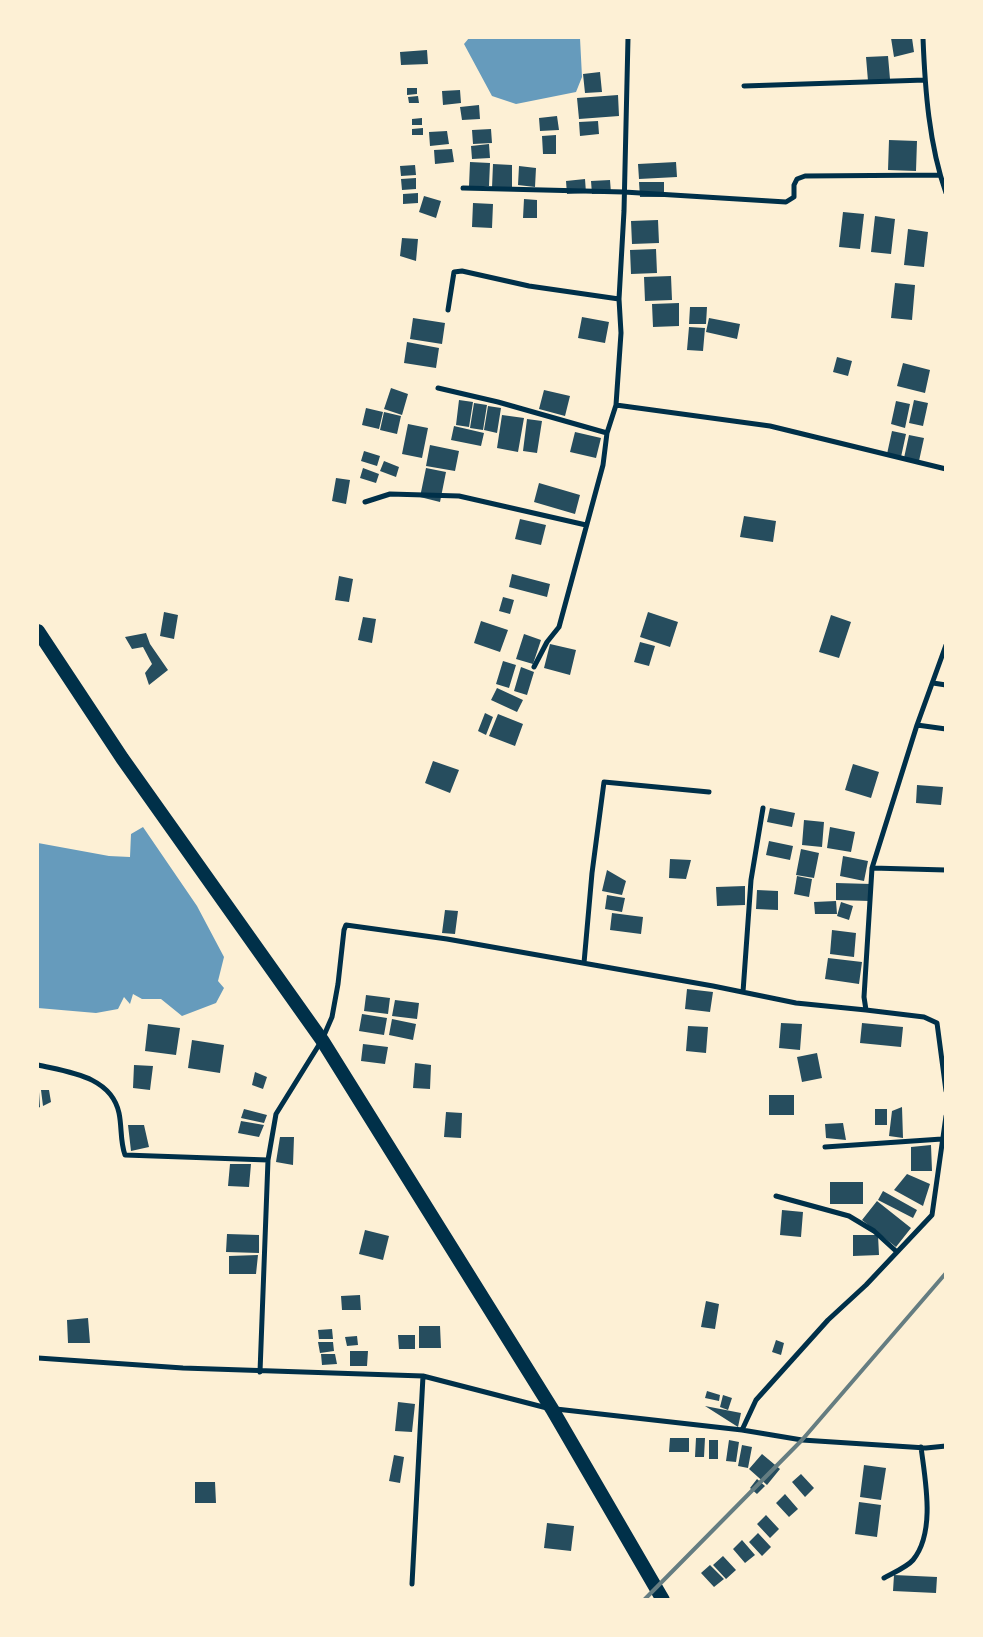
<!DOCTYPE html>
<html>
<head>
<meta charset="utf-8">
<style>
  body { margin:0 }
  #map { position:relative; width:983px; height:1637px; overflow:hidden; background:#fdf0d5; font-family:"Sofia Sans Condensed",sans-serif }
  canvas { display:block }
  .frame { position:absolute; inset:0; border:39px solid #fdf0d5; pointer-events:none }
</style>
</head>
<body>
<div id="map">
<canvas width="983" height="1637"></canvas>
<div class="frame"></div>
</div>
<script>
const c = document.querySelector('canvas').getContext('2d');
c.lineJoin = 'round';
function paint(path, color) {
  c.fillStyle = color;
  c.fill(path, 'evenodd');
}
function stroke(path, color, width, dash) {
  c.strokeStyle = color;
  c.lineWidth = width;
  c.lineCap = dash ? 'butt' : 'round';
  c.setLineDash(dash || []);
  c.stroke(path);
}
paint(new Path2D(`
  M469,38H580L582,77L576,92L516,104L492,96L464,44Z
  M143,827L197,906L224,957L218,981L224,988L216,1003L182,1016L161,999H142L133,994L130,1004L124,997L118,1009L96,1013L38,1008V843L109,856L130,857L131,834Z`), '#669bbc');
paint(new Path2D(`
  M891,38H912L914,52L894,57Z
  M427,50L428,64L401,65L400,52Z
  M888,56L890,79L868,81L866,57Z
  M600,72L602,92L585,93L583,74Z
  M407,88H417V94L407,95Z
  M460,90L461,103L443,105L442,91Z
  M618,95L619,116L579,119L577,98Z
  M418,96L419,103H409L408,97Z
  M479,105L480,119L462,120L460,107Z
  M557,116L559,130L540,131L539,118Z
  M422,118V125H412V119Z
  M598,121L599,134L580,136L579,122Z
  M423,128V135H412V129Z
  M491,129L492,143L473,144L472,130Z
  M447,131L449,144L430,146L429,132Z
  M556,135V154H543L542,136Z
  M889,140L917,141L916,171L888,170Z
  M489,144L490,158L472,159L471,146Z
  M452,149L454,162L435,164L434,150Z
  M470,162L490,163L489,186H469Z
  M676,162L677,177L639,179L638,164Z
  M493,164L512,165V189L492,188Z
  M415,165L416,175L401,176L400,166Z
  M519,166L536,168L535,187L518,185Z
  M416,178V189L402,190L401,179Z
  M585,179L586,193L567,194L566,181Z
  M610,180L611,193L592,194L591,181Z
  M639,182H664V197H640Z
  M418,193V203L403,204V194Z
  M424,196L441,201L436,218L419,212Z
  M524,199L537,200V218H523Z
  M473,203L493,204L492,228L472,227Z
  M843,212L864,214L860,249L839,247Z
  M875,216L895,219L891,254L871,252Z
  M658,220L659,243L632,244L631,221Z
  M908,229L928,232L924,267L904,265Z
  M402,238L418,239L416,261L400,256Z
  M656,249L657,273L631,274L630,250Z
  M671,276L672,300L645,301L644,277Z
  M895,283L915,285L912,320L891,318Z
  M679,303V326L653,327L652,304Z
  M690,307H707L706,324H689Z
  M582,317L609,322L605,343L578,338Z
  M413,318L445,323L442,344L410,339Z
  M709,318L740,324L737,339L706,332Z
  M689,327L705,328L703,351L687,350Z
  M407,342L439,348L436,368L404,363Z
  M837,357L852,361L848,376L833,372Z
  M903,363L930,370L925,393L897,386Z
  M391,388L408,394L402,415L384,409Z
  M544,390L570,396L565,416L539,409Z
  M459,400L473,402L469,427L456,425Z
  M914,400L928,403L923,426L909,423Z
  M896,401L910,404L905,428L891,424Z
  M474,403L487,405L483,430L470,428Z
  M488,406L501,408L497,433L484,430Z
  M366,408L383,412L379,429L362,425Z
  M384,412L401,416L397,434L380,430Z
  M502,415L524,418L518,452L497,448Z
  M527,419L542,421L537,453L523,451Z
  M408,424L428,428L422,458L402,454Z
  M454,426L484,433L481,446L451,440Z
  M892,431L906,434L901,457L887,454Z
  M575,432L601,438L596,458L570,452Z
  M909,435L924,438L919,461L904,458Z
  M430,445L459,451L455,471L426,466Z
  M364,451L380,456L377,466L361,461Z
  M384,461L399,467L396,477L380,471Z
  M363,468L379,474L376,483L360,478Z
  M426,468L446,472L440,502L420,497Z
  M336,478L350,480L346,504L332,501Z
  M539,483L580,495L575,514L534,502Z
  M744,516L776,521L773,542L740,537Z
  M520,519L546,525L541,545L515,539Z
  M512,574L550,584L547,597L509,587Z
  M339,576L353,579L349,602L335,600Z
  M503,597L514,600L510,614L499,611Z
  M164,612L178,615L174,639L160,636Z
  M648,612L678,622L670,647L640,637Z
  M831,615L851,622L839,658L819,652Z
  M363,617L376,619L372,643L358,640Z
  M481,621L508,630L500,652L474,643Z
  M146,633L150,644L168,670L149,685L145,673L152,664L143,647L132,649L125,637Z
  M524,634L541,640L533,664L516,659Z
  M640,642L655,646L649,666L634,662Z
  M550,644L576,650L570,675L544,668Z
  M503,661L516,665L509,688L496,684Z
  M521,667L534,672L527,695L514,691Z
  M497,688L523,700L517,712L491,700Z
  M485,713L493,717L486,735L478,731Z
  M498,714L523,724L515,746L489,736Z
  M433,761L459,770L450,793L425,783Z
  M853,764L879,772L871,798L845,790Z
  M917,785L943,787L941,805L916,803Z
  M770,808L795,813L792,827L767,822Z
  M804,820L824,822L822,847L802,845Z
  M830,827L855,832L851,852L827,848Z
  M769,841L793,846L790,860L766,855Z
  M801,849L819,853L814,878L796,875Z
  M843,856L868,861L864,881L840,876Z
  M670,859L691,860L686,879L669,878Z
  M607,870L626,881L622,895L602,891Z
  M797,876L812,879L809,897L794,894Z
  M836,883L871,884L870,901L836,900Z
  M745,886V905L717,906L716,887Z
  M757,890L778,891V910L756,909Z
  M607,895L625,898L622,912L605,909Z
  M836,901L837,914H815L814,902Z
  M841,902L853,906L849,920L837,916Z
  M445,910L458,911L455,934L442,933Z
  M612,913L643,917L641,934L610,930Z
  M832,930L856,933L854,957L830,954Z
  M828,958L862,962L859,984L825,979Z
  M687,989L713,992L710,1012L685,1009Z
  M366,995L390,998L388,1014L364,1011Z
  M395,1000L419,1003L417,1019L392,1016Z
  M362,1014L387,1018L384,1035L359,1031Z
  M392,1019L416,1024L413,1040L389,1035Z
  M781,1023L802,1024L800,1050L779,1048Z
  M862,1023L903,1027L901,1047L860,1043Z
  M148,1024L180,1028L176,1055L145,1051Z
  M688,1026L708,1027L706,1053L686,1051Z
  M192,1040L224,1045L220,1073L188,1068Z
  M363,1044L388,1047L385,1064L361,1061Z
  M817,1053L822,1078L802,1082L797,1057Z
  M415,1063L431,1065L430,1089L413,1088Z
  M134,1065L153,1066L150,1090L133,1088Z
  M255,1072L267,1077L263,1089L252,1085Z
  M41,1090H49L51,1102L43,1106Z
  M38,1092H39L40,1107L38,1108Z
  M769,1095H794V1115H769Z
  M902,1107L903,1138L889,1136L892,1111Z
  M244,1109L267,1115L264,1123L241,1118Z
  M875,1109H887V1125H875Z
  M446,1112L462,1113L461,1138L444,1137Z
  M241,1121L264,1125L259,1137L238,1133Z
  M843,1123L846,1140L826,1138L825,1124Z
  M128,1125H144L149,1147L131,1151Z
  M280,1137H294L293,1165L276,1162Z
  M931,1145L932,1171H911V1147Z
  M230,1164H251L249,1187L228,1186Z
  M907,1174L930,1184L923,1206L894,1190Z
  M830,1182H863V1204H830Z
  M883,1191L917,1210L913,1218L878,1200Z
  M877,1201L911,1228L896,1247L862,1220Z
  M782,1210L803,1212L801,1237L780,1235Z
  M365,1230L389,1236L383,1260L359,1254Z
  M227,1234L259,1235V1253L226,1252Z
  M853,1235H878L879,1255L853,1256Z
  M258,1255L256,1274H229V1256Z
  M360,1295L361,1310H342L341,1296Z
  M706,1301L719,1304L715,1329L701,1327Z
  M88,1318L90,1343H68L67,1320Z
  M419,1326H440L441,1348H419Z
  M332,1329L333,1339H319L318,1330Z
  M398,1335H415V1349H399Z
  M357,1336L358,1345L347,1346L345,1337Z
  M776,1340L784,1343L781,1355L772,1352Z
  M318,1342H333L334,1351L320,1353Z
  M350,1351H368L367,1366H350Z
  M321,1354H335L337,1364L322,1365Z
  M707,1391L720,1395L719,1401L705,1398Z
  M723,1395L732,1398L728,1410L720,1407Z
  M398,1402L415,1404L412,1432L395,1431Z
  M705,1406L741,1413L738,1427Z
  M670,1438H689V1452H669Z
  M696,1438H705L704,1457H695Z
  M709,1440H718V1459H709Z
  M729,1440L739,1442L736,1462L726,1461Z
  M742,1445L752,1447L748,1468L738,1466Z
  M762,1454L780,1469L767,1485L749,1469Z
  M394,1455L404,1457L400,1483L389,1481Z
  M864,1465L886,1468L881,1500L860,1497Z
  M801,1474L814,1488L805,1497L792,1482Z
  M757,1479L765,1486L757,1494L750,1488Z
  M195,1482H215L216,1503H195Z
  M785,1494L798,1509L789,1517L776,1503Z
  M859,1502L881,1505L877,1537L855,1534Z
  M766,1515L779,1529L770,1538L757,1524Z
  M547,1523L574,1526L571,1551L544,1548Z
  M758,1533L771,1547L762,1556L749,1542Z
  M742,1540L755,1555L745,1563L733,1549Z
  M723,1556L736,1570L726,1579L713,1565Z
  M710,1565L724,1579L714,1587L701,1573Z
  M894,1575L937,1577L936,1593L893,1591Z`), '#264d5e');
stroke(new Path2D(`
  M628,38L624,211L619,299L621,333L616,405L770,426L946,469
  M923,38C925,89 929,145 946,193
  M744,86L925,80
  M463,188L624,192L786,202L794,197V185L797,179L805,176L939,175
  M448,310L454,272L462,271L529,286L619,299
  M438,388L498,402L607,433
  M365,502L390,494L459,496L586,525
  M946,645L917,725L872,868L864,997L866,1010L924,1017L937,1023L946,1091
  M534,667L547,642L559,627L603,465L607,433L616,405
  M933,683L946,685
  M917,725L946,729
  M872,868L946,870
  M584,963L592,873L604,782L709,792
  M743,992L751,880L763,808
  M38,1065C68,1072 111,1076 119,1113C122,1127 120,1141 125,1155L268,1160
  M825,1147L942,1139
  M776,1196L849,1216L874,1231L897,1252
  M38,1358L183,1368L423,1376L547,1408
  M260,1372L268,1160L276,1114L322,1040L332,1017L338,984L344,930L346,925L447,939L713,986L796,1003L866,1010
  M556,1409L742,1430L802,1440L926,1448L946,1446
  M742,1430L756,1400L828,1320L866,1285L932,1215L946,1116
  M884,1578C893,1573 907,1567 913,1560C936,1532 925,1479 921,1447
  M412,1584L423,1376`), '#003049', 5);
stroke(new Path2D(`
  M38,631L122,758L322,1040L552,1409L663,1600`), '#003049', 14);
stroke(new Path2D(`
  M644,1600L802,1440L946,1273`), '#657d81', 4);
</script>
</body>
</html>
